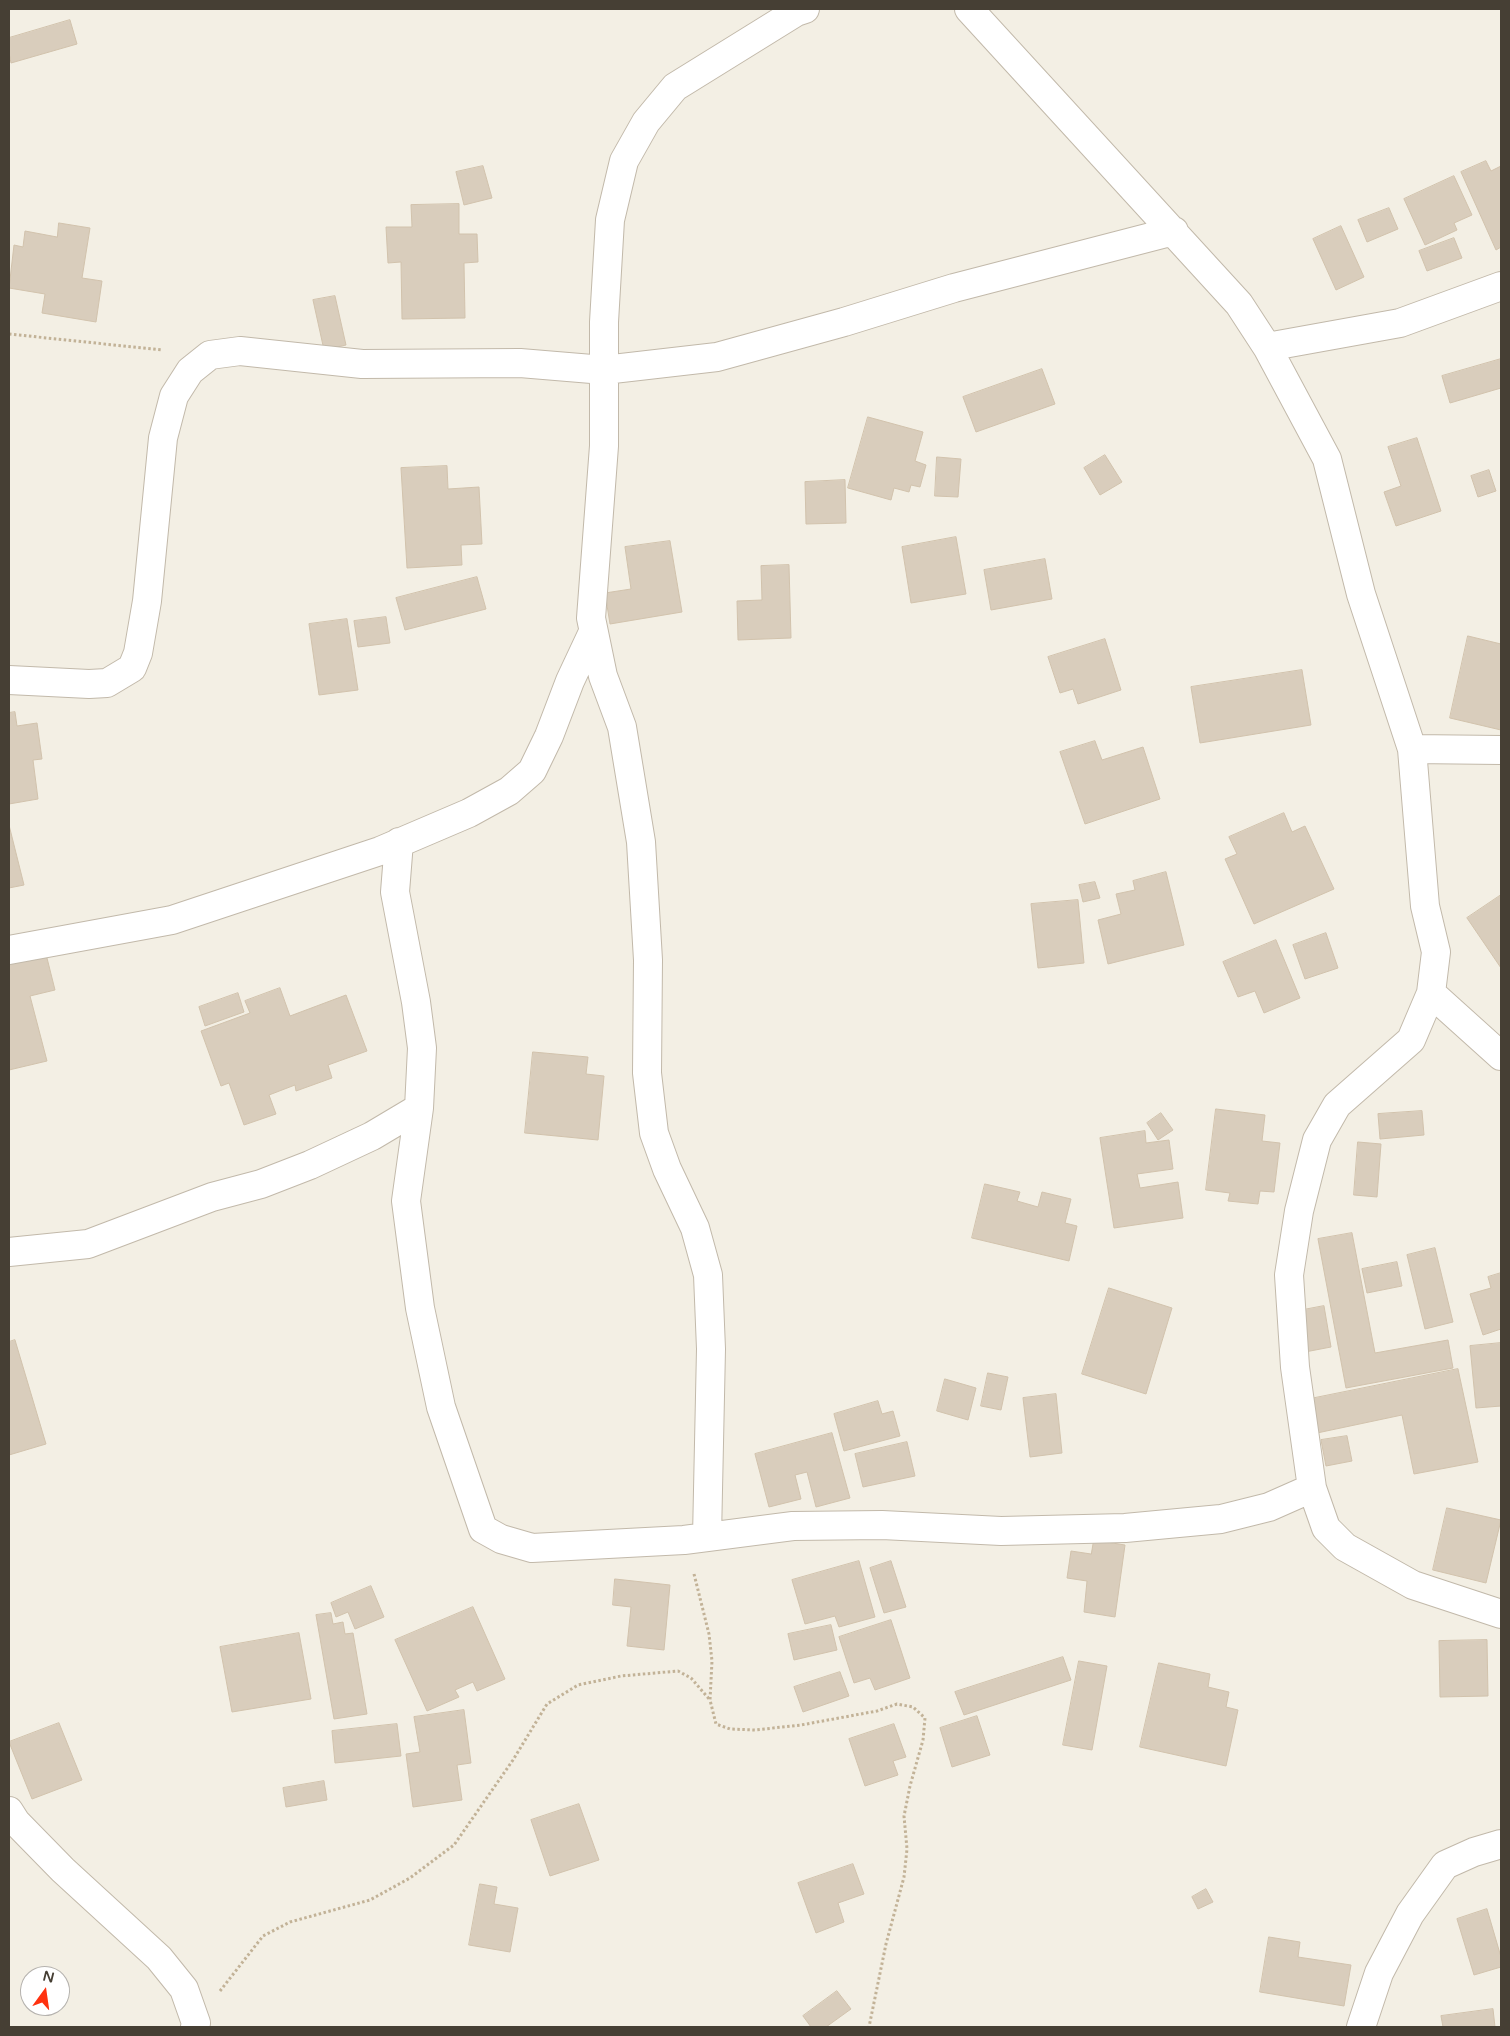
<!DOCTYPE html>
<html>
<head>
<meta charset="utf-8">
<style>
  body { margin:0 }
  #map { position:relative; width:1510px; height:2036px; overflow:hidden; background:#f3efe4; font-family:"Varela Round",sans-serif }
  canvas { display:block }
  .frame { position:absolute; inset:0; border:10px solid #463f34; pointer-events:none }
  .north { position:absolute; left:20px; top:1966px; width:50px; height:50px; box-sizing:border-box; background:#fff; border:1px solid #b5b2ae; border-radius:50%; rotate:14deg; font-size:14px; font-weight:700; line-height:20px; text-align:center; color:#463f34 }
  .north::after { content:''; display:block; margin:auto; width:18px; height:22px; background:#ff3210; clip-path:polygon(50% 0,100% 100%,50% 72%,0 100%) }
</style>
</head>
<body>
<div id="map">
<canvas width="1510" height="2036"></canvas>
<div class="frame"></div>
<div class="north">N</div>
</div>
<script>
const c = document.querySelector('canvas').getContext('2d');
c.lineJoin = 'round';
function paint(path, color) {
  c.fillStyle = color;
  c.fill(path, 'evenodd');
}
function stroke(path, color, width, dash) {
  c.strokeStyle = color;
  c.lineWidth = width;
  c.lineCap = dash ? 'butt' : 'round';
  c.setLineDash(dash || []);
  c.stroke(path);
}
const building = new Path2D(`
  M70,20L77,44L11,63L9,53V38Z
  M1486,161L1491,171L1501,166V247L1496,250L1461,172Z
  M483,166L492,198L464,205L456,172Z
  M1454,176L1472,215L1454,223L1457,230L1425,245L1404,199Z
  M459,204V234H477L478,262L464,263L465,318L402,319L401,262L388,263L386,227H412L411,205Z
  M1389,208L1398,229L1367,242L1358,220Z
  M59,223L90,228L82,278L102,281L96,322L42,313L45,294L9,288L14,245L23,247L25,231L57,237Z
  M1341,226L1364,277L1336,290L1313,239Z
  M1454,238L1462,258L1427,271L1419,251Z
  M335,296L346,345L324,350L313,300Z
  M1501,359V388L1450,403L1442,376Z
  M1042,369L1055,404L976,432L963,397Z
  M868,417L923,432L915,461L926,465L920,487L911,485L909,492L894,488L891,500L848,488Z
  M1417,438L1441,511L1396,526L1384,492L1401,486L1388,447Z
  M1105,455L1122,482L1100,495L1084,468Z
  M937,457L961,459L958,497L935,496Z
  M447,466L448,489L479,487L482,544L461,545L462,565L407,568L401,468Z
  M1489,470L1496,491L1478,497L1471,476Z
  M845,480L846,523L806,524L805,482Z
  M956,537L966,594L911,603L902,547Z
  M670,541L682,612L610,624L605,593L631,589L625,547Z
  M1045,559L1052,599L991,610L984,570Z
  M789,565L791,638L738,640L737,601L762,600L761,566Z
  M477,577L486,609L405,630L396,598Z
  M386,617L390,643L358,647L354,621Z
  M347,619L358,690L319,695L309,624Z
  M1468,636L1501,644V730L1450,718Z
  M1105,639L1121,690L1078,704L1073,689L1060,693L1048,657Z
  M1302,670L1311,725L1200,743L1191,687Z
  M15,712L17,726L37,723L42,759L33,760L38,799L9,804V713Z
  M1095,741L1102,760L1143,747L1160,799L1085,824L1060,752Z
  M1284,813L1292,832L1305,826L1334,889L1254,924L1225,859L1237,854L1229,837Z
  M9,825L24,885L9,888Z
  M1166,872L1184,945L1108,964L1098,920L1121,914L1116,894L1135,890L1133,881Z
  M1095,882L1100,898L1083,902L1079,885Z
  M1501,895V968L1467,918Z
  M1078,900L1084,963L1038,968L1031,904Z
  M1326,933L1338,968L1305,979L1293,945Z
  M1276,940L1300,998L1264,1013L1255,991L1238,997L1223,962Z
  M45,950L55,990L30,996L47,1061L9,1070V959Z
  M280,988L290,1016L346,995L367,1051L328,1065L332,1078L296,1091L295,1085L269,1095L276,1114L244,1125L229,1083L221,1086L201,1031L250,1013L245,1001Z
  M238,993L244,1012L205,1026L199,1007Z
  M533,1052L588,1057L586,1074L604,1076L598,1140L525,1133Z
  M1216,1109L1265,1115L1262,1141L1280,1143L1274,1192L1260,1191L1258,1204L1228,1201L1230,1193L1206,1190Z
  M1422,1111L1424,1135L1380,1139L1378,1114Z
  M1161,1113L1173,1130L1158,1140L1147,1123Z
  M1145,1131L1146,1143L1169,1140L1173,1169L1137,1174L1140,1188L1178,1182L1183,1218L1114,1228L1100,1138Z
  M1358,1142L1381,1144L1377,1197L1354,1195Z
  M985,1184L1020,1192L1017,1201L1038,1207L1042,1192L1071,1199L1065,1223L1077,1226L1069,1261L972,1238Z
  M1352,1233L1375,1353L1448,1340L1453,1368L1346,1388L1318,1239Z
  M1435,1248L1453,1322L1425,1329L1407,1255Z
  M1397,1262L1402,1286L1367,1293L1362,1269Z
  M1501,1273V1329L1483,1335L1470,1294L1491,1288L1488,1277Z
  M1109,1288L1172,1308L1146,1394L1082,1374Z
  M1324,1306L1331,1347L1305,1352L1298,1311Z
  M15,1340L46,1444L9,1455V1342Z
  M1501,1343V1406L1476,1408L1470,1346Z
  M1458,1369L1478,1462L1414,1474L1402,1415L1317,1433L1310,1399Z
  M988,1373L1008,1377L1001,1410L981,1406Z
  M945,1379L976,1388L968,1420L937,1411Z
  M1056,1394L1062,1453L1030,1457L1023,1398Z
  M878,1401L882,1414L893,1411L900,1436L844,1451L834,1414Z
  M832,1433L850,1498L816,1507L807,1472L795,1475L801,1499L769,1507L755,1454Z
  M1347,1436L1352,1461L1326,1466L1321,1440Z
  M907,1442L915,1476L863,1487L855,1454Z
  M1447,1508L1501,1520L1486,1583L1433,1570Z
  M1094,1540L1125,1545L1115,1617L1084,1612L1087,1581L1067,1578L1071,1551L1091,1554Z
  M859,1561L875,1617L839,1627L835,1616L805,1624L792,1580Z
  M891,1561L906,1607L884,1613L870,1568Z
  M615,1579L670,1585L664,1650L627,1646L631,1607L613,1605Z
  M371,1586L384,1617L355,1629L348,1612L336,1617L331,1603Z
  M473,1607L505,1679L477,1691L473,1682L455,1690L459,1697L427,1711L395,1640Z
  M331,1613L333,1624L343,1622L345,1634L353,1633L367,1714L334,1719L316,1615Z
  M891,1620L910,1678L875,1690L870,1678L854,1683L839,1637Z
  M831,1625L837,1650L794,1660L788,1634Z
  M299,1633L311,1699L232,1712L220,1647Z
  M1487,1640L1488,1696L1440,1697L1439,1641Z
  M1063,1657L1071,1680L964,1715L955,1692Z
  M1079,1661L1107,1666L1092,1750L1063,1745Z
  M1159,1663L1210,1674L1208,1687L1229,1692L1226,1707L1238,1710L1226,1766L1140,1747Z
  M840,1672L849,1696L803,1712L794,1687Z
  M464,1710L471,1763L457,1765L462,1800L413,1807L406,1754L420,1752L414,1717Z
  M977,1716L990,1755L952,1767L940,1728Z
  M59,1723L82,1780L32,1799L9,1742Z
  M397,1724L401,1756L335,1763L332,1731Z
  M894,1724L906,1757L893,1761L898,1775L865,1786L849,1739Z
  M324,1781L327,1800L286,1807L283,1788Z
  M579,1804L599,1860L550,1876L531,1820Z
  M853,1864L864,1894L838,1903L844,1922L816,1933L798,1883Z
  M480,1884L497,1887L494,1904L518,1908L510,1952L469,1945Z
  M1206,1889L1213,1902L1198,1909L1192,1897Z
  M1487,1909L1501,1957V1967L1474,1975L1457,1919Z
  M1269,1937L1300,1942L1298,1957L1351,1965L1344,2006L1260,1992Z
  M837,1991L851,2009L826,2027H811L803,2016Z
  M1493,2009L1495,2027H1443L1441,2016Z`);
paint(building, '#d9cdbc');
stroke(building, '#d1c2ac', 1);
const minor = new Path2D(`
  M969,9L1239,304L1267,347L1327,459L1361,594L1412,749L1425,906L1436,952L1431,993L1411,1040L1337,1105L1317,1140L1299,1211L1289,1275L1295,1367L1312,1488L1326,1528L1345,1547L1413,1585L1501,1614
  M1267,347L1400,323L1501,286
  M9,680L89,684L107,683L132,668L138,653L147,601L163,438L174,396L190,371L210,355L240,351L362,364L520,363L604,370L717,357L844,322L954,288L1174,231
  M1412,749L1501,750
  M399,842L395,892L416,1002L422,1048L419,1108L406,1201L420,1308L441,1407L483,1529L501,1539L532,1548L684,1540L793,1526L882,1525L1001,1531L1125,1528L1221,1519L1269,1507L1312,1488
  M9,950L172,920L380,851L469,813L509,791L532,771L549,736L570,681L593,632
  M1431,993L1501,1056
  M9,1252L88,1244L212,1197L261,1184L310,1165L372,1136L419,1108
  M707,1537L711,1349L708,1275L695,1228L667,1169L654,1133L647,1073L648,960L641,842L622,727L603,676L591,618L604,446V322L610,220L624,161L646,122L675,87L796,12L805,9
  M9,1811L16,1822L63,1870L159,1958L184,1989L196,2023L195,2027
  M1361,2027L1379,1973L1410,1914L1445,1865L1474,1852L1501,1844`);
stroke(minor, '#c2b9aa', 30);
stroke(new Path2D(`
  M9,334L162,350
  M694,1574L709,1634L712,1661L710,1700L716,1724L730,1729L755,1730L801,1725L877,1711L897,1704L913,1707L925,1718L923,1740L910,1786L904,1816L907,1849L904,1877L886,1944L869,2027
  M220,1991L263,1936L290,1922L370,1900L410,1878L454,1845L513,1760L547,1704L578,1685L621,1676L678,1671L691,1678L710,1700`), '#c2b297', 3, [2.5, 2.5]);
stroke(minor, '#fff', 28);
</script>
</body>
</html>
